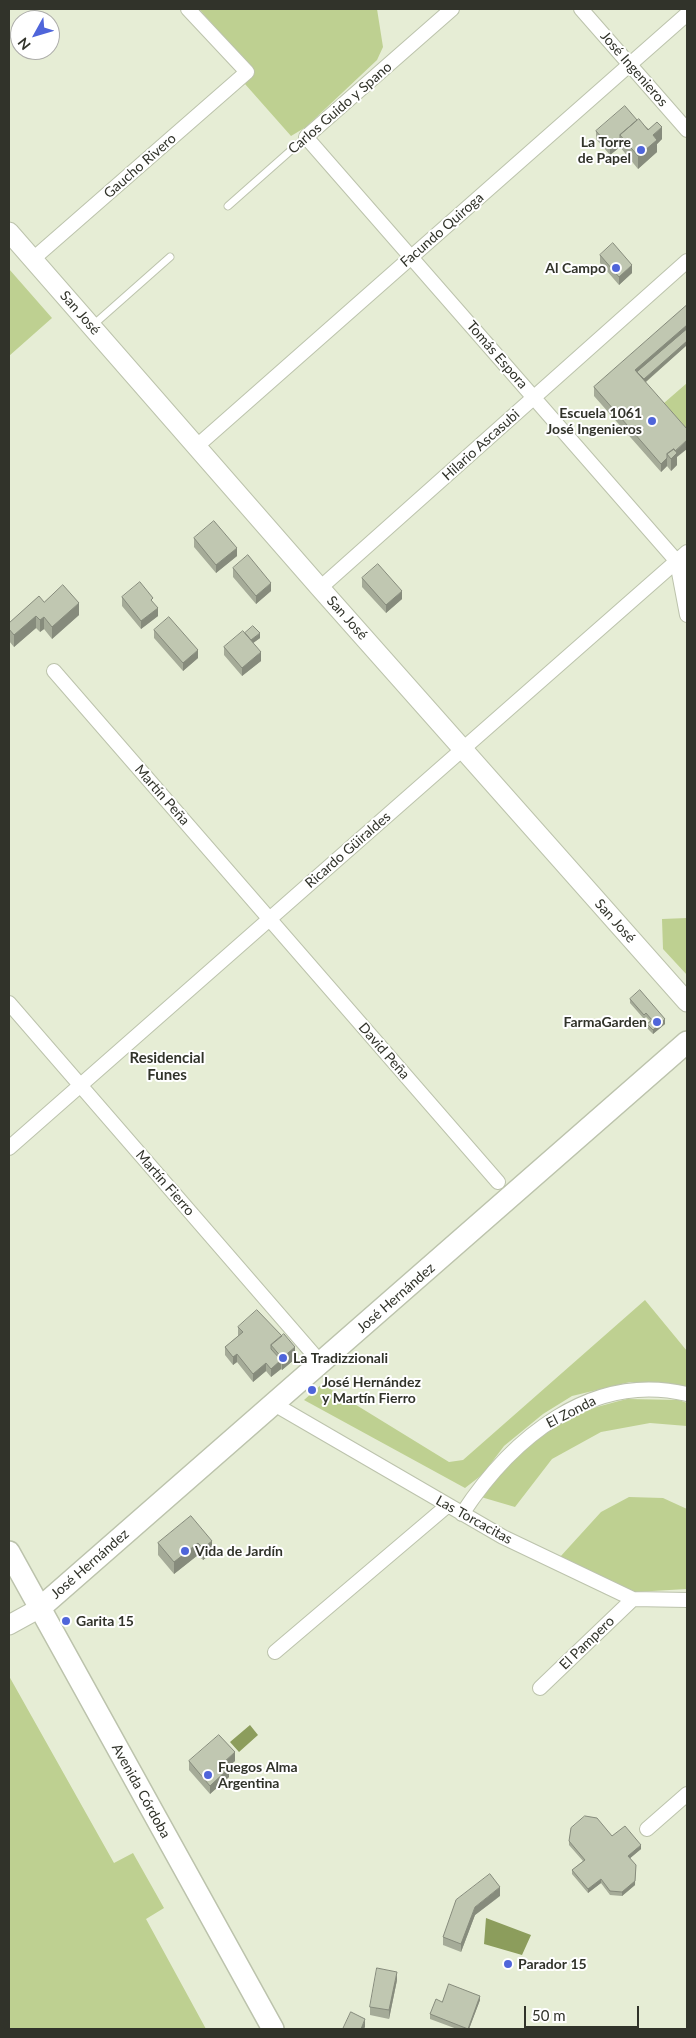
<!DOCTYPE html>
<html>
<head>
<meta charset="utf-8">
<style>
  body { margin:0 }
  #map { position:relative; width:696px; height:2038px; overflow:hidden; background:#e6edd5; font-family:Lato,sans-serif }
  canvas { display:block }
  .frame { position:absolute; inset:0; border:10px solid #31332a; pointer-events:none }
  .north { position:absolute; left:10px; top:10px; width:50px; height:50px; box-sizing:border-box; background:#fff; border:1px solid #adadaa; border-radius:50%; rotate:231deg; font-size:14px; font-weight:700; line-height:20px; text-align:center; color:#31332a }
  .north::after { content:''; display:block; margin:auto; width:18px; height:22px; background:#4f65da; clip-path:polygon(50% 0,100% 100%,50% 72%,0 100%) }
  .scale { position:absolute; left:524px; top:2006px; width:115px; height:22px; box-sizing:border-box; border:2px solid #31332a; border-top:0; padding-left:6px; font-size:15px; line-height:18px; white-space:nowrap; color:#31332a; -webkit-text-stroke:4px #fff; paint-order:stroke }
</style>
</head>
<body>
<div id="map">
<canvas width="696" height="2038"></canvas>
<div class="frame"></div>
<div class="north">N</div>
<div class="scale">50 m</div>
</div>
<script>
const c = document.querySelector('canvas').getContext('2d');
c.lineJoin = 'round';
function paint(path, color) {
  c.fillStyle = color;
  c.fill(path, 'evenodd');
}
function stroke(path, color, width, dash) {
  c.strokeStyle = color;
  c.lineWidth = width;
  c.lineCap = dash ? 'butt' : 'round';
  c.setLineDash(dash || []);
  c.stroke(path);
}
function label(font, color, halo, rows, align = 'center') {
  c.font = font + ' Lato,sans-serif';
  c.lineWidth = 4;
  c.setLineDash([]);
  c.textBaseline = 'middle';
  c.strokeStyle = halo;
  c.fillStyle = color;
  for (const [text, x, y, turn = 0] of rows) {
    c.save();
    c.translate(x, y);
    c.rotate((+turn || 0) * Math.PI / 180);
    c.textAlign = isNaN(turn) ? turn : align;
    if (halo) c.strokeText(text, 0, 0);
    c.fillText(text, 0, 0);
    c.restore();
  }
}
paint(new Path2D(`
  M199,9H377L383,47L377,60L306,127L291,136L245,84L249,65Z
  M9,269L52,318L9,356Z
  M687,383V430L664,403Z
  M687,918V975L663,949L662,919Z
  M645,1300L687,1351V1388L667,1384L630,1382L572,1396L543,1414L504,1446L483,1474L465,1488L304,1400L322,1384L449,1462L463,1460Z
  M627,1399L679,1400L687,1403V1426L650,1423L601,1432L552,1459L515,1507L481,1497C501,1474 526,1445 550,1428C572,1412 601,1406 627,1399Z
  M629,1497L663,1498L687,1509V1589L635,1592L560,1557L601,1512Z
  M9,1676L114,1863L133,1853L164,1908L146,1919L206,2029H9Z`), '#bed091');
paint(new Path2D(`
  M250,1725L258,1735L239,1752L230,1742Z
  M486,1918L531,1935L522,1955L484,1944Z`), '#8c9d5c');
const lane = new Path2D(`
  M228,206L306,137
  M92,326L170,257`);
const street = new Path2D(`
  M452,9L306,137L687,573
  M581,9L687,130
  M33,259L247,72L188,9
  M197,446L687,14
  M677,562L687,615
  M320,588L687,261
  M54,671L498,1182
  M9,1003L321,1363
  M9,1148L687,552
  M274,1404L503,1537L633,1599L687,1600
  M462,1514C511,1439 591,1371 687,1394
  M275,1652L447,1506
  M540,1688L633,1599
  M647,1829L687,1794`);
const secondary = new Path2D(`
  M9,232L320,588L687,1002
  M9,1625L40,1608`);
const primary = new Path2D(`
  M9,1552L273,2029
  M40,1608L687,1042`);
stroke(lane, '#bcc3ac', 9);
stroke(street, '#bcc3ac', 16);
stroke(secondary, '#bcc3ac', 21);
stroke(primary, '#bcc3ac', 24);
stroke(lane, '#fff', 7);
stroke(street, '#fff', 14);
stroke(secondary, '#fff', 19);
stroke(primary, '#fff', 21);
paint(new Path2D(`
  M637,120L662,139L657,144V152L638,169L620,147L610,155L596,139V131Z
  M600,255L632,273L619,285L600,263Z
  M687,305V345L646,382L677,457V465L671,471L667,466L661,472L594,396V387Z
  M194,538L237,556L216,573L194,547Z
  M233,568L271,591L256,604L233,577Z
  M362,578L402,599L386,613L362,587Z
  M122,597L153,603L158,616L141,629L122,606Z
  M44,602L79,615L52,639L44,629L40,632L36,628L14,647L9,641V623Z
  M154,630L198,658L183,671L154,638Z
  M245,633L260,638L253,643L261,661L242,676L224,655V647Z
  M630,999L665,1024L653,1034L647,1028V1024L650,1021L646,1017L644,1019L630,1003Z
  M238,1327L295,1359L282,1370L281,1369L271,1377L266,1371L253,1382L237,1362L233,1365L225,1355V1347L238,1336Z
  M191,1516L212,1553L203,1560L198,1555L174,1574L158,1555V1543Z
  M189,1761H235L228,1767L229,1777L210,1794L189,1770Z
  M612,1836L641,1849L630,1858L636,1865L635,1885L622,1896L610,1895L601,1883L588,1893L572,1874V1870L583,1861L569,1845V1841Z
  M500,1896L475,1915L461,1952L443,1945V1937Z
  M397,1980L389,2019L370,2015V2007Z
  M480,2000L469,2029H457L430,2019V2014L442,2002Z`), '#a5ab98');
paint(new Path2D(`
  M662,127V139L657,144V152L638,169V156L653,135Z
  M620,139V147L610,155V147Z
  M632,265V273L619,285V277Z
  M687,325V333L637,376L635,370Z
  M687,341V345L642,385V381Z
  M687,440V449L677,457V465L671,471V459L669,457Z
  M667,458V466L661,472V464Z
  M237,548V556L216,573V565Z
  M271,583V591L256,604V596Z
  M402,591V599L386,613V605Z
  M79,603V615L52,639V627Z
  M158,608V616L141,629V621Z
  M36,616V628L14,647V635Z
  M44,617V629L40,632V620Z
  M260,633V638L249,646V642Z
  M198,650V658L183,671V663Z
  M261,652V661L242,676V668Z
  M665,1019V1024L653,1034V1030Z
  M295,1347V1359L282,1370V1358Z
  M237,1354V1362L233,1365V1357Z
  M281,1360V1369L271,1377V1369Z
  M266,1363V1371L253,1382V1374Z
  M212,1541V1553L203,1560V1548Z
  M198,1543V1555L174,1574V1562Z
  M235,1752V1761L224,1770V1762Z
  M229,1768V1777L210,1794V1786Z
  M641,1845V1849L628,1860V1856Z
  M601,1879V1883L588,1893V1889Z
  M635,1881V1885L622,1896V1892Z
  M500,1887V1896L475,1915L461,1952V1944L475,1907Z
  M397,1972V1980L389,2019V2010Z
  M480,1996V2000L469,2029H468Z
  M365,2019V2027L364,2029H361Z`), '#868b7c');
const building = new Path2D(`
  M625,106L637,120L620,135V139L610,147L596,131Z
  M639,119L648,130L657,122L662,127L653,135L657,140L638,156L620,135Z
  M613,243L632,265L619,277L600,255Z
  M687,305V325L635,370L687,429V440L675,451L674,449L667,454V458L661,464L594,387Z
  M687,329V341L644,379L637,372Z
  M674,449L677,453L671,459L667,454Z
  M214,521L237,548L216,565L194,538Z
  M248,555L271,583L256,596L233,568Z
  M378,564L402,591L386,605L362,578Z
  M140,582L153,598L151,600L158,608L141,621L122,597Z
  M63,585L79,603L52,627L44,617L40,620L36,616L14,635L9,629V623L39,596L44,602Z
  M169,617L198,650L183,663L154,630Z
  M253,626L260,633L251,640L245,633Z
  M243,631L261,652L242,668L224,647Z
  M640,990L665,1019L653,1030L647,1024L652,1020L646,1013L644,1015L630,999Z
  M257,1310L282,1336L271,1345V1349L281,1360L271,1369L266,1363L253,1374L237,1354L233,1357L225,1347L243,1332L238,1327Z
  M284,1334L295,1347L282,1358L271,1345Z
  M191,1516L212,1541L203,1548L198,1543L174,1562L158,1543Z
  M219,1735L235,1752L224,1762L229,1768L210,1786L189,1761Z
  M585,1816L597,1818L612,1836L625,1826L641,1845L628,1856L636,1865L635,1881L622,1892L610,1891L601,1879L588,1889L572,1870L585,1860L569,1841L571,1828Z
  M490,1874L500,1887L475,1907L461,1944L443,1937L456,1900Z
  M377,1968L397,1972L389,2010L370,2007Z
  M449,1984L480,1996L468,2029L430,2014L436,1999L442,2002Z
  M351,2012L365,2019L361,2029H343Z`);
paint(building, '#c0c7b1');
stroke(building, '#868b7c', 1);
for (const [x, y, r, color] of [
  [641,150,5,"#4f65da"],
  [616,268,5,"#4f65da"],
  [652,421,5,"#4f65da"],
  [657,1022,5,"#4f65da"],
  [283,1358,5,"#4f65da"],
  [312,1390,5,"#4f65da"],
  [185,1551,5,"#4f65da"],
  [66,1621,5,"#4f65da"],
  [208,1775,5,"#4f65da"],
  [508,1964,5,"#4f65da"]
]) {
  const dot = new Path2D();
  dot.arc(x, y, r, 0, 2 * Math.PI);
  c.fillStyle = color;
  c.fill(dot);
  stroke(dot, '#fff', 2);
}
label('14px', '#31332a', '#fff', [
  ["José Ingenieros",634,69,49],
  ["Carlos Guido y Spano",340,108,-41],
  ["Gaucho Rivero",140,166,-41],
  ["Facundo Quiroga",442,230,-41],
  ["San José",80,313,49],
  ["Tomás Espora",497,355,49],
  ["Hilario Ascasubi",481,445,-42],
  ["San José",347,618,48],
  ["Martín Peña",162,795,49],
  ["Ricardo Güiraldes",348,850,-41],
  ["San José",615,921,48],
  ["David Peña",384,1051,49],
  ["Martín Fierro",165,1183,49],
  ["José Hernández",396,1298,-41],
  ["El Zonda",571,1412,-27],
  ["Las Torcacitas",474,1520,29],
  ["José Hernández",90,1564,-41],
  ["El Pampero",587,1643,-44],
  ["Avenida Córdoba",141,1791,61]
]);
label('bold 14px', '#31332a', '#fff', [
  ["La Torre",631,142,"right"],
  ["de Papel",631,158,"right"],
  ["Al Campo",606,268,"right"],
  ["Escuela 1061",642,413,"right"],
  ["José Ingenieros",642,429,"right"],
  ["FarmaGarden",647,1022,"right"],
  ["La Tradizzionali",293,1358],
  ["José Hernández",322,1382],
  ["y Martín Fierro",322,1398],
  ["Vida de Jardín",195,1551],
  ["Garita 15",76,1621],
  ["Fuegos Alma",218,1767],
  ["Argentina",218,1783],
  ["Parador 15",518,1964]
], 'left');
label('bold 15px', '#31332a', '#fff', [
  ["Residencial",167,1058],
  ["Funes",167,1075]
]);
</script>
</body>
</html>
